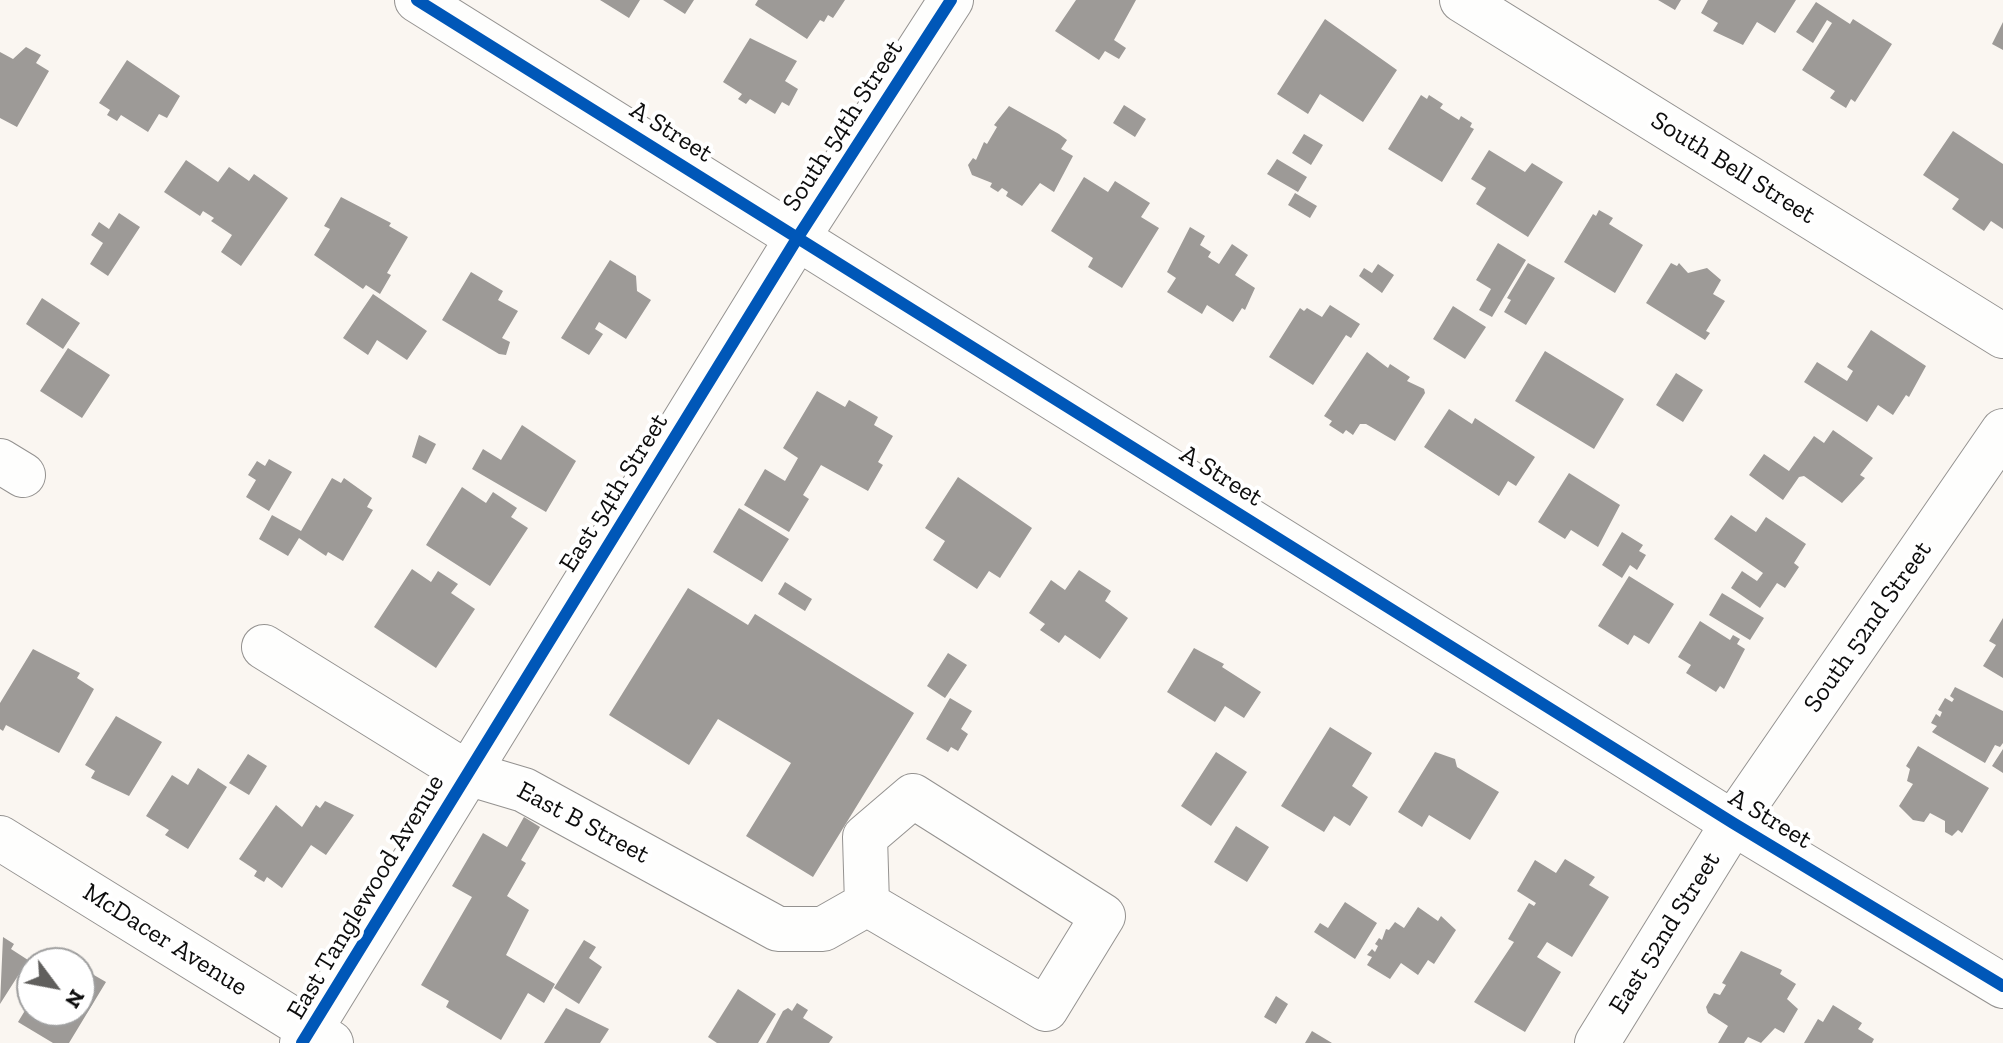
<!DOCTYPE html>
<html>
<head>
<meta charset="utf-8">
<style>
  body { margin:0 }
  #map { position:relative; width:2003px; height:1043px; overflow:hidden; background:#faf6f1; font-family:"Zilla Slab",serif }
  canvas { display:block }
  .north { position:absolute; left:16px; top:947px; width:80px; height:80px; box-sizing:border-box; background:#fff; border:2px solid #9e9e9e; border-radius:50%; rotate:122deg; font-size:22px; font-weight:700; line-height:32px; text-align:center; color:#0d0d0d }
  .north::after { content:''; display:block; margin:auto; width:28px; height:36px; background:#605f5d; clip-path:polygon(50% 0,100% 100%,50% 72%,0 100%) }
</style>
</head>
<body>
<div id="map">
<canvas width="2003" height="1043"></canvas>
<div class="north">N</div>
</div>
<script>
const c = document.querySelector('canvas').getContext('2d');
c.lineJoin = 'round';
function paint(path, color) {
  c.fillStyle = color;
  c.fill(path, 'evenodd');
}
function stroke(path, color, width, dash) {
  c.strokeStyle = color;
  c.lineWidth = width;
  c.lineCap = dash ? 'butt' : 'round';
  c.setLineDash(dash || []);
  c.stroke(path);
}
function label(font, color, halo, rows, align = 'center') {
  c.font = font + ' "Zilla Slab",serif';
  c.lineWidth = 8;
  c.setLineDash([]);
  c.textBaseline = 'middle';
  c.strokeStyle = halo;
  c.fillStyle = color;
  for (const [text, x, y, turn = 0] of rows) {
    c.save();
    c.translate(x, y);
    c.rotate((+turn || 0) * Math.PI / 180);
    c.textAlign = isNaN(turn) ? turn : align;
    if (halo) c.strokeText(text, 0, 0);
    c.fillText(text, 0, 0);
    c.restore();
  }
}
paint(new Path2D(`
  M600,0H640L629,18Z
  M663,0H694L685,14Z
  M758,0H845L833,18L828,15L824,22L820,20L807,39L755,5Z
  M1076,0H1136L1114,40L1126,48L1119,59L1105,51L1099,60L1055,31Z
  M1658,0H1681L1675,10Z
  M1708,0H1796L1775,33L1757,22L1743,45L1713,31L1718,23L1701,13Z
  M1816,2L1850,24L1853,19L1892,44L1855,102L1851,99L1846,108L1830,98L1835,91L1802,70L1832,23L1827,20L1813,43L1796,32Z
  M1325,19L1397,70L1363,122L1320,94L1308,114L1277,94Z
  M2003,22V50L1992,44Z
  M750,38L797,61L785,81L798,89L789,106L782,102L775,114L750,99L746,104L738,99L742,94L723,82Z
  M26,47L41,55L36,63L49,71L17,127L0,118V52L13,59Z
  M127,60L180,96L167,118L159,114L148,132L121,115L117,121L107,115L110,110L99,103Z
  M1421,95L1427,99L1429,95L1443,104L1440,108L1459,120L1461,116L1472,123L1470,127L1474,129L1442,182L1388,149Z
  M1124,105L1146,119L1135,137L1113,123Z
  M1009,106L1059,134L1067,140L1061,149L1073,156L1054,192L1040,183L1022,206L1006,196L1008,192L1002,188L998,192L990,187L992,183L972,175L968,165L973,158L976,160L984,142L987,144L997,127L994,125Z
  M1953,131L2003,164V229L1991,221L1984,231L1952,209L1959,199L1923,175Z
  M1304,134L1323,145L1311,165L1292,153Z
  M1489,150L1525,172L1532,163L1563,182L1528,237L1476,204L1486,188L1471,179Z
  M1277,159L1307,177L1298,192L1267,174Z
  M186,160L218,182L229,167L249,181L254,174L288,198L241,266L221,252L232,235L211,221L214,218L203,211L200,216L164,192Z
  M1084,177L1108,192L1115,181L1150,203L1141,217L1159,228L1122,288L1088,267L1093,258L1051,231Z
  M1295,193L1317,206L1310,218L1288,205Z
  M341,197L391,223L389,226L408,237L387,273L391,275L380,294L366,285L363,289L314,255L330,229L324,226Z
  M1599,210L1613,218L1609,224L1643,245L1615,293L1564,262L1593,214L1596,216Z
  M119,213L140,227L108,276L90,264L103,243L91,235L99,222L109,229Z
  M1190,227L1205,236L1200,245L1211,252L1208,257L1219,264L1232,244L1248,255L1235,275L1255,288L1245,310L1242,308L1233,322L1207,305L1202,314L1167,292L1176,278L1167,272Z
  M1498,243L1526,260L1492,317L1479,310L1491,289L1476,280Z
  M610,260L636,276L637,291L651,300L626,339L599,322L595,329L603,334L589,355L561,338Z
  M1528,263L1555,278L1526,325L1504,312L1511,300L1507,298Z
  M1671,263L1677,266L1679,263L1688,273L1707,268L1721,280L1713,294L1725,301L1706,331L1710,333L1705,340L1646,303Z
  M1378,264L1394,275L1382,293L1359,276L1364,268L1372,273Z
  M471,272L503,291L498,300L518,311L502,338L510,342L506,355L499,354L442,320Z
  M373,294L427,331L407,360L377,340L368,355L343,338Z
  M42,298L80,323L63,349L26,324Z
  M1330,305L1360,324L1351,338L1346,335L1313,385L1269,357L1300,308L1304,311L1307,308L1322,317Z
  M1453,306L1486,327L1465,359L1433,339Z
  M1871,330L1926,366L1909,397L1906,395L1893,415L1878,405L1867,422L1804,382L1817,362L1847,381L1853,371L1847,367Z
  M68,348L110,375L82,418L40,391Z
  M1545,351L1624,399L1594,449L1515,401Z
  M1367,352L1388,368L1390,364L1410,377L1407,381L1424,389L1425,393L1395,441L1366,424H1360L1353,435L1346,430L1343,434L1329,425L1332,421L1324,416Z
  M1676,373L1703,390L1683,422L1656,405Z
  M817,391L845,407L849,400L878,417L874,425L893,436L878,462L883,465L868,491L821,465L803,495L809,499L789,532L744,505L765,469L785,481L798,458L783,448Z
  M1449,409L1472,424L1475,418L1535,457L1516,486L1508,481L1499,496L1424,447Z
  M522,425L576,461L546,512L472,469L483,449L501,460Z
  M1833,430L1873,458L1860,475L1865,478L1842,503L1804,476L1799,477L1783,500L1749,475L1764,454L1789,471L1814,436L1824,443Z
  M419,435L436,444L426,464L412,457Z
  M269,459L292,472L269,511L246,497L256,480L248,475L257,461L265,466Z
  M1569,473L1620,505L1598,547L1571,530L1565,539L1538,522Z
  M958,477L1032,528L1000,578L989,571L977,589L933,560L945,541L925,528Z
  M332,478L341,483L344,478L372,498L367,507L373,510L343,561L328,552L326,556L299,538L288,556L259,539L272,515L301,531Z
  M462,487L486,503L493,492L517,508L511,517L528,528L490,586L426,545Z
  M739,508L789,539L762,582L713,552Z
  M1731,515L1756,532L1766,517L1806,544L1794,563L1799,567L1785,588L1777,583L1760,608L1731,588L1742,571L1757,581L1763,573L1714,539Z
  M1622,532L1643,545L1639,551L1646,555L1637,570L1630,565L1622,578L1602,565Z
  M412,569L431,582L438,571L458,584L451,593L475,609L436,668L374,627Z
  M1079,570L1111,591L1105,601L1128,618L1100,659L1065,635L1059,643L1040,630L1045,624L1029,613L1051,580L1065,590Z
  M1629,576L1674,604L1649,644L1634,635L1628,645L1598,626Z
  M785,582L812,599L805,611L778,594Z
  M688,588L748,625L755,614L914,713L813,877L746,836L791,763L718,719L689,765L609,715Z
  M1722,593L1764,618L1750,640L1709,615Z
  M2003,618V678L1983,666L1996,645L1989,641Z
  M1700,621L1730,640L1733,635L1740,639L1737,644L1745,649L1724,689L1720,686L1716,692L1686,673L1691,665L1678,657Z
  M1194,648L1224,664L1222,667L1261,692L1244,718L1225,706L1215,722L1167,692Z
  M33,649L80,673L77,678L94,689L59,753L6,725L3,731L0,729V703Z
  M948,653L967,665L945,698L927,686Z
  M1955,687L2003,711V743L2000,747L1995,745L1985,763L1932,732L1937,726L1931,723L1936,714L1940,717L1942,712L1938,710L1945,698L1952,702L1954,699L1950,696Z
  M950,698L972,711L961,729L968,734L958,751L951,747L948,752L926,739Z
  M116,716L162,742L129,796L91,778L95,771L85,765Z
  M1330,727L1372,753L1352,786L1368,797L1350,826L1334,816L1324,832L1281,806Z
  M1918,746L1989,788L1962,833L1958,830L1952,836L1945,832V821L1930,813L1924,822L1913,820L1899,806L1913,784L1907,781L1910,769L1906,766Z
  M2003,749V773L1992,766Z
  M1216,752L1247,772L1211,826L1181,806Z
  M1435,752L1455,759L1457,767L1499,792L1470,840L1429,815L1422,827L1398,812Z
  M248,754L267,766L249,795L229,783Z
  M198,768L227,787L188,849L165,835L169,830L146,816L172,775L188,785Z
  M325,801L354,815L326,855L311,845L282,888L267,877L264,882L254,876L257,871L239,859L276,805L302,827L316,805L320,808Z
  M524,817L540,827L521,860L526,863L507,896L529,910L506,955L555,984L544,1003L528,993L501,1040L446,1007L449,1001L421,985L472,897L452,886L483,833L507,847Z
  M1236,826L1269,847L1247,882L1214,862Z
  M1565,859L1595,877L1589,885L1609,897L1572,957L1547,942L1537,957L1561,972L1525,1032L1474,1002L1514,942L1508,939L1529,903L1534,906L1536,903L1517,891L1535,860L1556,873Z
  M1345,902L1377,923L1355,959L1314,932L1320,923L1328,928Z
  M1418,907L1438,921L1441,916L1456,930L1434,964L1428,960L1418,975L1401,963L1390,979L1367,965L1372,957L1367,955L1372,949L1375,952L1378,946L1375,944L1379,938L1382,940L1386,929L1389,930L1395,922L1404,928Z
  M3,937L14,944L11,949L28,960L0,1004Z
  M584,940L596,947L589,958L602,967L579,1004L554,988Z
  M1741,951L1782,970L1780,974L1796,984L1787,999L1798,1009L1784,1033L1775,1028L1761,1043L1748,1037L1744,1043H1718L1728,1026L1708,1013L1706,1007L1714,993L1720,995L1726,985L1722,983Z
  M80,967L106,982L69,1043H53L18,1022L32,999V1011H80Z
  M738,989L776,1014L758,1043H717L708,1037Z
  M1276,996L1288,1004L1276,1024L1264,1017Z
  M797,1003L808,1010L803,1018L833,1037L829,1043H766L783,1011L788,1008L792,1011Z
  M1833,1005L1862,1023L1858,1029L1874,1039L1872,1043H1804L1818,1019L1823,1022Z
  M566,1008L609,1029L600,1043H544Z
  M1312,1031L1332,1043H1305Z`), '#9d9a97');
const minor = new Path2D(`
  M417,0L1733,823L2003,986
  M1462,0L2003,336
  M0,461L23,475
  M264,647L467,773L524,790L778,929H823L867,904L1046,1009L1103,916L913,796L865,837L867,904
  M0,838L331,1043
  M302,1043L798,237L951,0
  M1597,1043L1733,823L2003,431`);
stroke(minor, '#949290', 46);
stroke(minor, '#fefefd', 44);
stroke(new Path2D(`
  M417,0L1733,823L2003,986
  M302,1043L798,237L951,0`), '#0057b8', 12);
label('26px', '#0d0d0d', '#fff', [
  ["South 54th Street",843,126,-57],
  ["A Street",671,132,32],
  ["South Bell Street",1733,168,32],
  ["A Street",1221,476,32],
  ["East 54th Street",614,493,-58],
  ["South 52nd Street",1868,627,-55],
  ["A Street",1770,819,31],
  ["East B Street",583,823,28],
  ["East Tanglewood Avenue",366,897,-59],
  ["East 52nd Street",1665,933,-58],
  ["McDacer Avenue",165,940,32]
]);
</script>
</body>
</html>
